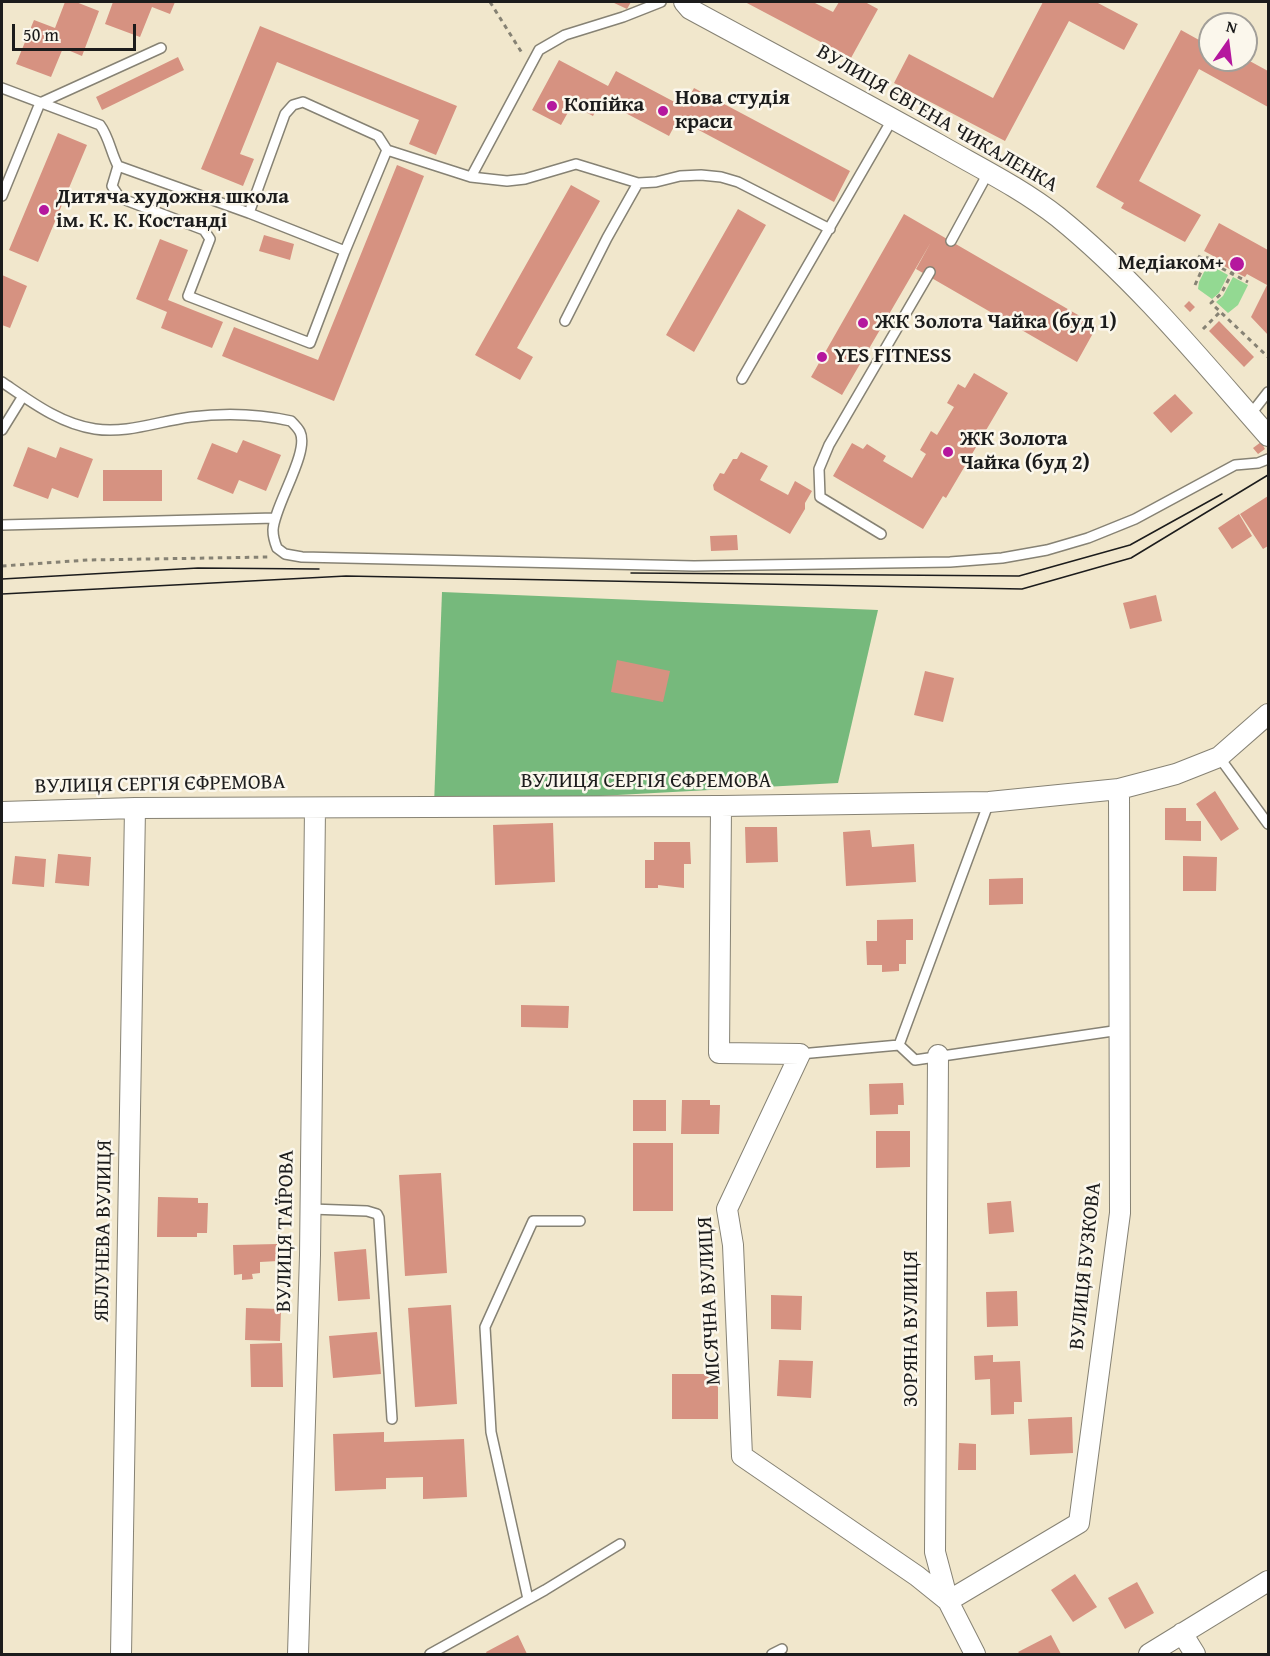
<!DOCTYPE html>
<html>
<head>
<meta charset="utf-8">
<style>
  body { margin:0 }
  #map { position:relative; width:1270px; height:1656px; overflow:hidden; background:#f1e7cc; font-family:"Gentium Book Plus",serif }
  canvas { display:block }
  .frame { position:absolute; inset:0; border:3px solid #1c1c1c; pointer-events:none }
  .north { position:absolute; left:1198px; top:12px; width:60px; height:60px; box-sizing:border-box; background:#fbf7ec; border:2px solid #a29f99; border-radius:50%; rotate:14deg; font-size:16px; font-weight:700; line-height:24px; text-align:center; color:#1c1c1c }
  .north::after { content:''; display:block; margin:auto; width:21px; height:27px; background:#b5179e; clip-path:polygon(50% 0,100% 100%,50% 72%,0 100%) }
  .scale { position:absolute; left:12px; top:24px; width:124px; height:27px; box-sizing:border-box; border:3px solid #1c1c1c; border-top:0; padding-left:8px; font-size:18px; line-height:21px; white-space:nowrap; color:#1c1c1c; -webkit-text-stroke:4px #fbf7ec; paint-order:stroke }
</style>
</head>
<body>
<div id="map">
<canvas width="1270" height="1656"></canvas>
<div class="frame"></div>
<div class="north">N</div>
<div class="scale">50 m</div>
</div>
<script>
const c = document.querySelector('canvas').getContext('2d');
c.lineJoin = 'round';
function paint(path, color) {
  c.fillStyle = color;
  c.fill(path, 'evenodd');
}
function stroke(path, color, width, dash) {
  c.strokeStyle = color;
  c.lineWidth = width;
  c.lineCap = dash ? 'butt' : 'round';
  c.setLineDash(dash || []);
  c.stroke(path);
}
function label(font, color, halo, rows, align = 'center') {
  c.font = font + ' "Gentium Book Plus",serif';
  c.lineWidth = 5;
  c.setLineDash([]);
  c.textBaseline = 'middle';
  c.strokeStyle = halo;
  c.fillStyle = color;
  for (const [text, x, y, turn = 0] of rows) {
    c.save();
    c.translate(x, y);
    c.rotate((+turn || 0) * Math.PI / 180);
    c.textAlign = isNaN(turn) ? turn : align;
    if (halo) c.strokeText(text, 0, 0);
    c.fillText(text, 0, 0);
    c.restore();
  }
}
paint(new Path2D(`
  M1208,264L1228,275L1219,293L1212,299L1198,289L1199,282Z
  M1233,277L1248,285L1238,305L1228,313L1216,302L1223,296Z`), '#93d992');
paint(new Path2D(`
  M442,592L878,610L838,783L434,805Z`), '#76b97c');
paint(new Path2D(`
  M65,2H76L99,11L82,56L63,48L51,77L16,64L34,20L55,28Z
  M113,2H175L170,14L152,7L140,37L105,24Z
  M612,2H631L627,9Z
  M745,2H813L833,12L839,2H865L878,9L851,58Z
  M1043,2H1096L1138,24L1124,50L1069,21L1005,141L894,83L909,54L993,98Z
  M260,26L457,106L436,155L409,144L419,120L277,62L240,154L254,159L243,186L201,169Z
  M1181,30L1208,45L1210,42V60L1246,59L1268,71V107L1199,69L1139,181L1201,215L1185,242L1121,208L1124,203L1096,187Z
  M178,57L184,70L102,110L96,97Z
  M559,60L608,86L616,71L684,107L694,88L850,171L834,202L678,119L669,136L601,100L593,116L572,105L561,125L532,110Z
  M58,133L87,145L38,262L9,250Z
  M397,165L424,176L334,401L222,356L234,327L318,360Z
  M571,185L600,201L517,348L533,357L520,380L475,355Z
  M738,209L766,225L694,352L666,335Z
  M904,214L1097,326L1077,362L916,269L931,242L842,395L811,377Z
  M1219,223L1268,250V335L1251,317L1267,285L1247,274L1245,277L1233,271L1215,261L1217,258L1204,251Z
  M264,235L294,244L290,260L259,251Z
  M160,239L188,250L168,300L223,322L212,348L161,328L167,312L136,299Z
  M2,275L27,286L10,328L2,325Z
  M1189,301L1195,307L1190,312L1184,306Z
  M1219,321L1254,357L1244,367L1209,331Z
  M974,373L1008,393L946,498L943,496L923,529L833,476L852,443L863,449L867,444L886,456L883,461L912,478L926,454L920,450L931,431L937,435L954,407L947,403L958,384L965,388Z
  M1175,394L1193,413L1171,433L1153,413Z
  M243,440L281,455L266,491L239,480L233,494L197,479L212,443L237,453Z
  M1261,442L1265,449L1258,454L1253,448Z
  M28,447L56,458L60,447L93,459L78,498L52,488L48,499L13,486Z
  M741,452L768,466L760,480L788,495L795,481L812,491L805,503V509L790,534L714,490L713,485L720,473L724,474L733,459H737Z
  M103,470H162V501H103Z
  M1268,496V546L1263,549L1240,514Z
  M1239,514L1252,536L1232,549L1218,528Z
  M737,535L738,550L711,551L710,536Z
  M1156,595L1162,621L1130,629L1123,603Z
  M617,660L670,671L663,702L611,692Z
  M925,671L954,678L943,722L914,715Z
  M1215,791L1239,829L1221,841L1196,804Z
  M1165,808H1186V821H1201V841L1165,840Z
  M553,823L555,882L495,885L493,825Z
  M745,827H777L778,862L746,863Z
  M870,830L872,847L914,844L916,882L846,886L843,832Z
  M654,842H690L691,864H684V888L658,885V888H645V860H654Z
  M58,854L91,857L89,886L55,883Z
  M15,856L46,859L44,887L12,884Z
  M1183,856L1217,857L1216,891H1183Z
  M1023,878V904L989,905V879Z
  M913,919V940H906V964H899V971L882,972V965H867L866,941H877V920Z
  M521,1005L569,1006L568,1028L521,1027Z
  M903,1083L904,1105H898V1114L870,1115L869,1084Z
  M633,1100H666V1131H633Z
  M682,1100H710V1105H720L719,1134H681Z
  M876,1131H910V1167L876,1168Z
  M633,1143H673V1211H633Z
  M441,1173L447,1273L405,1276L399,1175Z
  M158,1197L198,1198V1203H208L207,1233H197V1237H157Z
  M1011,1201L1014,1232L989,1234L987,1203Z
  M277,1244L278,1261L260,1262V1273L252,1274L253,1279L242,1280V1274L234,1275L233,1245Z
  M366,1249L370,1299L338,1301L334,1252Z
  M1017,1291L1018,1326L987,1327L986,1292Z
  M771,1295L802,1296L801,1330L771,1329Z
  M451,1305L457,1404L415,1407L408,1308Z
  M246,1308L281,1309L280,1341L245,1340Z
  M377,1332L381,1374L333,1378L329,1336Z
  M282,1343L283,1387H251L250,1344Z
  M993,1355V1362L1020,1361L1022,1402H1014V1414L991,1415L990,1379L975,1380L974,1356Z
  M779,1360L813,1361L811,1398L777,1396Z
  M672,1374H718V1419H672Z
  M1072,1417L1073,1453L1030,1455L1028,1419Z
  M384,1432V1442L464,1439L467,1497L423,1499V1477L386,1478V1489L335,1491L333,1434Z
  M959,1443L976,1444V1470H958Z
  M1075,1574L1097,1607L1073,1622L1051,1590Z
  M1137,1582L1154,1613L1125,1629L1108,1598Z
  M518,1635L527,1654H487L486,1652Z
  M1051,1635L1061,1654H1020L1018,1652Z`), '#d69281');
const service = new Path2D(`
  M2,88L100,125C109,137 111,153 118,166L249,213L345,251L387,150
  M118,166L112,186L120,198L204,230L210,239L188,296L310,343L345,251
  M471,177L539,50L565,35L623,17L661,2
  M2,196L40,103L161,48
  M249,213L285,114L293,105L303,102L378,136L387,150L471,177L507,181L525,179L576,164L638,183L656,182L680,176L701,175L721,177L738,182L830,229
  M951,241L988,173
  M565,321L607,238L638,183
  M742,379L893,118
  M2,382C30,401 60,424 95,429C127,434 159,421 191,417C223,413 259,414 291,421C294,424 298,428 300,432C310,452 274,506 273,530C273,536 275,543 277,548L285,554L302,557L694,566L950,562L1002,558L1047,550L1088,538L1135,519L1235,465L1258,463L1268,459
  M1250,415L1268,392
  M2,430L23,396
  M2,525L275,518
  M881,534L820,497L819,469L829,445L930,272
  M1219,757L1268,824
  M899,1045L989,802
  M800,1054L899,1045L915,1060L1120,1030
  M311,1209L367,1211L377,1214L379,1218L392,1419
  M528,1599L491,1432L485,1327L533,1221H580
  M430,1654L545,1590L620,1544
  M772,1654L782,1649`);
const minor = new Path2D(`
  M684,2L690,9C773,54 856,98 938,144C978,167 1021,188 1058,217C1137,281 1202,361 1268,436
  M721,806L719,1053L800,1054L727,1209L733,1245L742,1456L917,1576L948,1601L975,1654
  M2,812L135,808L721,806L989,802L1119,789L1176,774L1219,757L1268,714
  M938,1055L935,1552L948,1601L1079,1523L1120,1213L1119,789
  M1182,1633L1195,1654
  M121,1654L135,808
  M298,1654L310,1255L315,808
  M1149,1654L1268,1581`);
stroke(service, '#868274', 12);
stroke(minor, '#868274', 22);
stroke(new Path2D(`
  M490,2L522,53
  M1198,256L1248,282
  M1233,271L1221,294L1211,303L1268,357
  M1195,285L1209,254
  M1203,329L1220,312
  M2,566L88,560L270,557`), '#868274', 3, [4.5, 4.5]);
stroke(service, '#fff', 9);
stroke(minor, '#fff', 20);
stroke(new Path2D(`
  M631,573L1019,576L1130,545L1222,494
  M2,579L198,568L319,569
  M2,594L346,576L1022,589L1131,558L1268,475`), '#1c1c1c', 1.5);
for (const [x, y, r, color] of [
  [552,106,6,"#b5179e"],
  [663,111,6,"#b5179e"],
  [44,210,6,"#b5179e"],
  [1237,264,8,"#b5179e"],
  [863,323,6,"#b5179e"],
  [822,357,6,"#b5179e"],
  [948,452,6,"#b5179e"]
]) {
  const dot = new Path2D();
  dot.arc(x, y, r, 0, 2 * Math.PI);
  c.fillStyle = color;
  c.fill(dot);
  stroke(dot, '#fbf7ec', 2);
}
label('bold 21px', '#1c1c1c', '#fbf7ec', [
  ["Нова студія",675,99],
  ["краси",675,123],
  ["Копійка",564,106],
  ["Дитяча художня школа",56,198],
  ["ім. К. К. Костанді",56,222],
  ["Медіаком+",1224,264,"right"],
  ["ЖК Золота Чайка (буд 1)",875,323],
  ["YES FITNESS",834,357],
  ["ЖК Золота",960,440],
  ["Чайка (буд 2)",960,464]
], 'left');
label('21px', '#1c1c1c', '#fbf7ec', [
  ["ВУЛИЦЯ ЄВГЕНА ЧИКАЛЕНКА",937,119,30],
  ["ВУЛИЦЯ СЕРГІЯ ЄФРЕМОВА",646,782],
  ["ВУЛИЦЯ СЕРГІЯ ЄФРЕМОВА",160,785,-1],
  ["ЯБЛУНЕВА ВУЛИЦЯ",104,1231,-89],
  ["ВУЛИЦЯ ТАЇРОВА",286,1231,-89],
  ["ВУЛИЦЯ БУЗКОВА",1086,1266,-84],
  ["МІСЯЧНА ВУЛИЦЯ",710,1301,-93],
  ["ЗОРЯНА ВУЛИЦЯ",912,1329,-90]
]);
</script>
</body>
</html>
